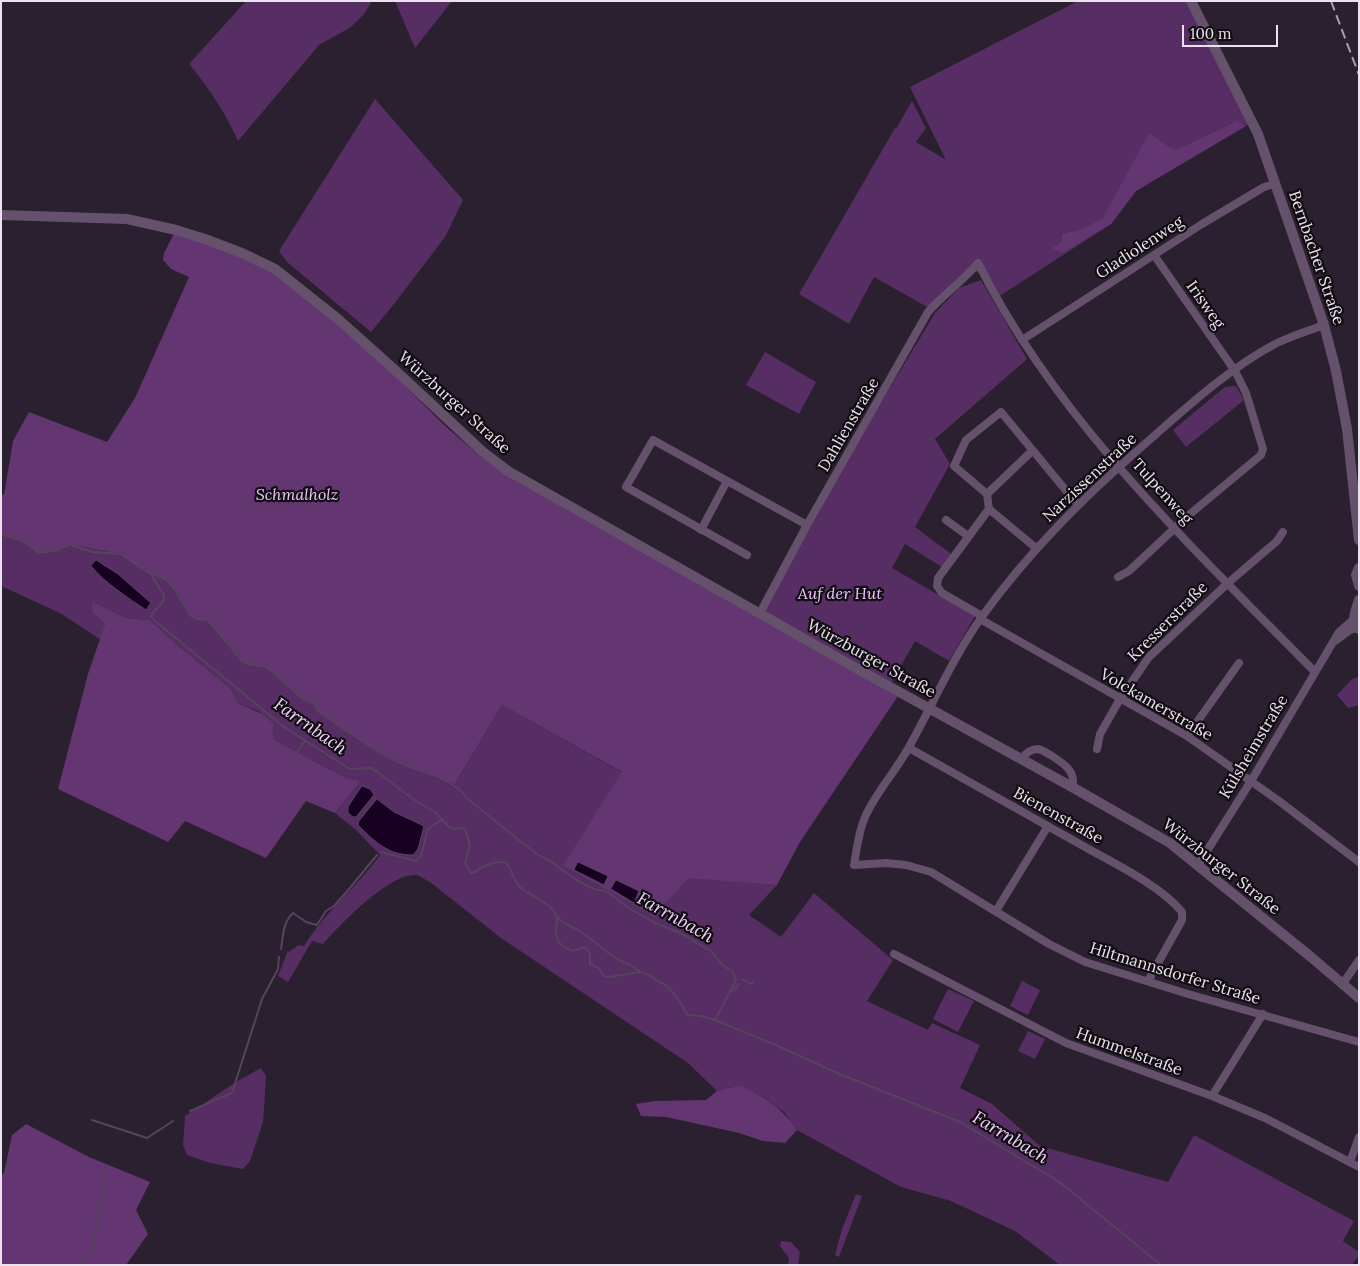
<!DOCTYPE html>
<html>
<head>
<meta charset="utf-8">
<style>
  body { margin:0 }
  #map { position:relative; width:1360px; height:1266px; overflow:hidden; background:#2b202f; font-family:Lora,serif }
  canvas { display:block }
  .frame { position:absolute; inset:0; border:2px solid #eae3ed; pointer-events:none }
  .scale { position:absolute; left:1182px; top:25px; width:96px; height:22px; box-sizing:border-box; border:2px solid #eae3ed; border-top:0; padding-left:6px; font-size:15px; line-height:18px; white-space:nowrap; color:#eae3ed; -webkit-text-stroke:4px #110c12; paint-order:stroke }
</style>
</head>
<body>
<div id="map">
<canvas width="1360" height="1266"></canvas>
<div class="frame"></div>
<div class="scale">100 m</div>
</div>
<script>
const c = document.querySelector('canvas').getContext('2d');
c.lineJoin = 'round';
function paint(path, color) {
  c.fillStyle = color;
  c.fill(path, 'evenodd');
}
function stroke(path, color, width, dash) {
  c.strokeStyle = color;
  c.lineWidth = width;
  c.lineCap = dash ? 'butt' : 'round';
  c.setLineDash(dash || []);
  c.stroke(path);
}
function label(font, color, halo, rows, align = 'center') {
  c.font = font + ' Lora,serif';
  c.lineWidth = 4.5;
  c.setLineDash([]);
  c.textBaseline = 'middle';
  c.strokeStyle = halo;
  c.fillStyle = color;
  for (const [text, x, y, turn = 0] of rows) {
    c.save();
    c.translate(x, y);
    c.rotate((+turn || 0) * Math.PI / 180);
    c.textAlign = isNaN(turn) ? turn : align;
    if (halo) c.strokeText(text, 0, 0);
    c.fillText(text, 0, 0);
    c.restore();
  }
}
paint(new Path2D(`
  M246,1H372L364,14L351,27L319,45L238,141C225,112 209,88 189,64Z
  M395,1H452L415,48Z
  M1078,1H1186L1249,124L1136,191L1111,224L998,297L982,269L956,282L929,308L874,277L849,324L799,294L895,128L896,129L912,101L926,128L916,142L946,160L910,87Z
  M375,99L463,200L445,237L394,304L371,332L287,262L279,251Z
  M981,280L1027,359L935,439L950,464L915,527L951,554L942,567L905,544L892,568L975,616L949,661L915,641L889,687L759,617L826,494L935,313L959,288Z
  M765,352L816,382L799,414L746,385Z
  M1236,386L1244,400L1186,447L1173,430L1225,387Z
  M1,534L23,541L39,552L58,550L69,544L121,554L144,570L165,579L173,587L186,606L187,610L196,619H206L209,621L242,661L248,664L267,667L302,698L314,704L319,712L388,758L455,785L502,705L623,773L563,865L777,885L749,915L781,937L814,893L893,960L867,1001L928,1030L932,1023L980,1045L960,1088L992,1104L1040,1146L1168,1182L1194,1135L1354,1221L1343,1241L1359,1252V1255L1352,1265H1060L1015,1231L951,1201L901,1187L797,1130L784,1112L761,1096L741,1085L717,1091L688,1063L501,938L430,882C426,880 420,876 416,875C389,873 340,925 323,944L312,941L288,982L278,976L287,953L299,945L304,946C325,912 357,887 380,855L355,829L335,813L359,781L346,778L273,739L260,712L238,703L231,689L176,644L150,620L126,618L93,603L91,611L105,624L101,640L60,613L1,586Z
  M1359,677V705L1348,708L1337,695L1352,679Z
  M1022,981L1040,990L1028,1015L1010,1006Z
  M948,989L974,1001L958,1032L933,1019Z
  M1028,1031L1045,1039L1035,1059L1018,1051Z
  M261,1068L266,1076L263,1122L250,1161L243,1169L210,1163L187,1155L183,1145L185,1116L236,1082Z
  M856,1194L862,1196L839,1257L835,1255L842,1229Z
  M781,1241L791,1242L800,1252L798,1265H788L789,1258L780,1246Z`), '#572e63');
paint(new Path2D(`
  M1237,121L1246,126L1136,191L1111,224L1062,253L1052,248L1062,242V234L1083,229L1103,218L1149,133L1175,151Z
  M176,230L274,271L364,345L444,425L480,456L507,475L576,515L900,693L800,842L777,885L688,878L654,916L563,865L622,772L502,705L454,786L455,785L452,783L388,758L319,712L314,704L302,698L267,667L248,664L242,661L209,621L206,619H196L191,616L173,587L165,579L144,570L121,554L69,544L58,550L39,553L23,541L1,534V494L4,495L13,441L29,412L107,442L135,398L189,277L171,269L163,260L164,253Z
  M93,602L126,618L150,620L176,644L231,689L238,703L260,713L273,723V739L346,778L360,781L335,813L306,801L266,858L185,821L168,842L58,789L88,674L105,624L91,611Z
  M741,1085C763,1097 783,1108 797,1130L785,1143L763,1141L739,1133L666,1117L641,1116L636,1104L655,1101L706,1100L717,1091Z
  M26,1124L89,1157L150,1182L136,1210L148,1234L126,1265H1V1176L4,1173L12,1135Z`), '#633571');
const water = new Path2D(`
  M96,560L118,574L151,603L146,610C127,597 106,584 91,566Z
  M362,786L370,789L374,795L356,817H353L348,813V807Z
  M377,799L394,812L424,826L418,849L413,855C388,855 375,842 358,825L359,821Z
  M578,862L608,876L604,885L574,870Z
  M616,880L639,891L634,903L611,889Z`);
paint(water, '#170021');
stroke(water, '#56445e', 1);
stroke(new Path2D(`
  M1,534L23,541L39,553L58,550L69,544L92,552L121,554L144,570L165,579L173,587L191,616L196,619H206L209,621L242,661L248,664L267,667L302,698L314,704L319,712C341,727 364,743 386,756C410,771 452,775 467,798L521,842L540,856L550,861L578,881L594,889L608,892L630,909L655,923L680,933L711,951L722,965L733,972L736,980L715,1020
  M150,573L164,595V600L152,614L151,617L155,621L284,727L350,769L372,768L413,799L435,812L448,826L453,829L463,828L466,831L470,846L465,863L471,873C477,872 477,870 483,867C488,863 498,862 505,862C513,869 512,880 521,888C530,895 555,906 557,917C558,920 556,925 556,929C555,942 562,947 573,951L585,947L590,954V964L599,968L604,976L609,977L640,972L647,974L668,987L678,999L687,1014L690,1015L701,1016L715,1020L778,1046L837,1073L960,1122L1061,1183L1161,1265
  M287,765L305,741
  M381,852L416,861L421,856L428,829L441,820
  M557,917C565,926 575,927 584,934C596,942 606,953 619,960C627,964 634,965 640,972
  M281,949C283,936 283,922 293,913L306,922L317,925L326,911L334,906L349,889L377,855
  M742,980L743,979L751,984L754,982
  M732,992L739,984
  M190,1111L232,1093L262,999L278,969L279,957
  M92,1120L147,1138L173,1121
  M105,1182L109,1188
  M98,1211L107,1169
  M77,1265C87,1256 94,1247 95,1234C96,1223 95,1216 102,1207`), '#56445e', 2);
stroke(new Path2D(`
  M1324,325C1308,331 1291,336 1275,344C1228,369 1186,408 1146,443C1085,496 1028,552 981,618C952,659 933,704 909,747C896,771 876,792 865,817C858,833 857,849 854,865L886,863L906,865L931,872L1049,944L1085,962L1188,994L1359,1042
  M1022,340L1202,224L1264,187L1275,184
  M987,494L954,466L966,440L1001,412L1078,505
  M989,509L1036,548
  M946,520L968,536
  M701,530L727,481
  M747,555L626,487L653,440L807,525
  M1118,577L1129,571L1190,514L1261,455L1263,449L1246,393L1235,371L1154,255
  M760,613L807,525L928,312C944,294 963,281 978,263C1057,421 1192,547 1315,672
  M982,616L942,593L937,586L938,578L989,509L987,494L1032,451
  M980,619L1187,736L1279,801L1359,862
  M1335,641L1350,630L1357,628
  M1187,736L1239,663
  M909,748C967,781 1026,814 1085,847C1115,864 1161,886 1182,912V920L1148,981
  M1097,749L1100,734L1120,699L1149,657L1228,583L1277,541L1283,532
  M1021,759C1025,754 1030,749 1038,749C1043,750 1048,754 1052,756C1063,763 1077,772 1072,787
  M1198,865L1251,781L1339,632L1354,619
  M996,911L1048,826
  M894,954L1066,1043L1212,1096L1265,1118L1359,1167
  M1342,985L1359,960
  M1212,1096L1263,1014
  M1350,1162L1359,1137`), '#65516c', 8);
stroke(new Path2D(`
  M1191,1L1258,134L1324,325L1336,371L1347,429L1359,540
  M1,215L127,219L176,230L205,239L242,253L275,269L338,319L396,371L483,452L508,471L863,672L1072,787L1170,843L1311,957L1359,998
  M1359,568L1356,575L1359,586
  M1359,600C1356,610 1350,621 1359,629`), '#65516c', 10);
stroke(new Path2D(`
  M1331,1L1359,75`), '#a79faa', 2, [10, 5]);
label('16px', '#eae3ed', '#110c12', [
  ["Gladiolenweg",1140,248,-33],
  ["Bernbacher Straße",1316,258,71],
  ["Irisweg",1205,305,55],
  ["Würzburger Straße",454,403,42],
  ["Dahlienstraße",849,425,-60],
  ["Narzissenstraße",1090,478,-43],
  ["Tulpenweg",1162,492,48],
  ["Kresserstraße",1168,622,-45],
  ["Würzburger Straße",871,659,29],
  ["Volckamerstraße",1156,705,30],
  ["Külsheimstraße",1254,747,-59],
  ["Bienenstraße",1058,816,29],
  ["Würzburger Straße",1221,867,38],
  ["Hiltmannsdorfer Straße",1175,974,17],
  ["Hummelstraße",1129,1052,20]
]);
label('italic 16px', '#eec6fb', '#110c12', [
  ["Schmalholz",297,495],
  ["Auf der Hut",840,594]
]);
label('italic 18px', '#efd4f8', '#110c12', [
  ["Farrnbach",310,727,35],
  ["Farrnbach",675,918,29],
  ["Farrnbach",1010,1138,31]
]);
</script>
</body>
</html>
